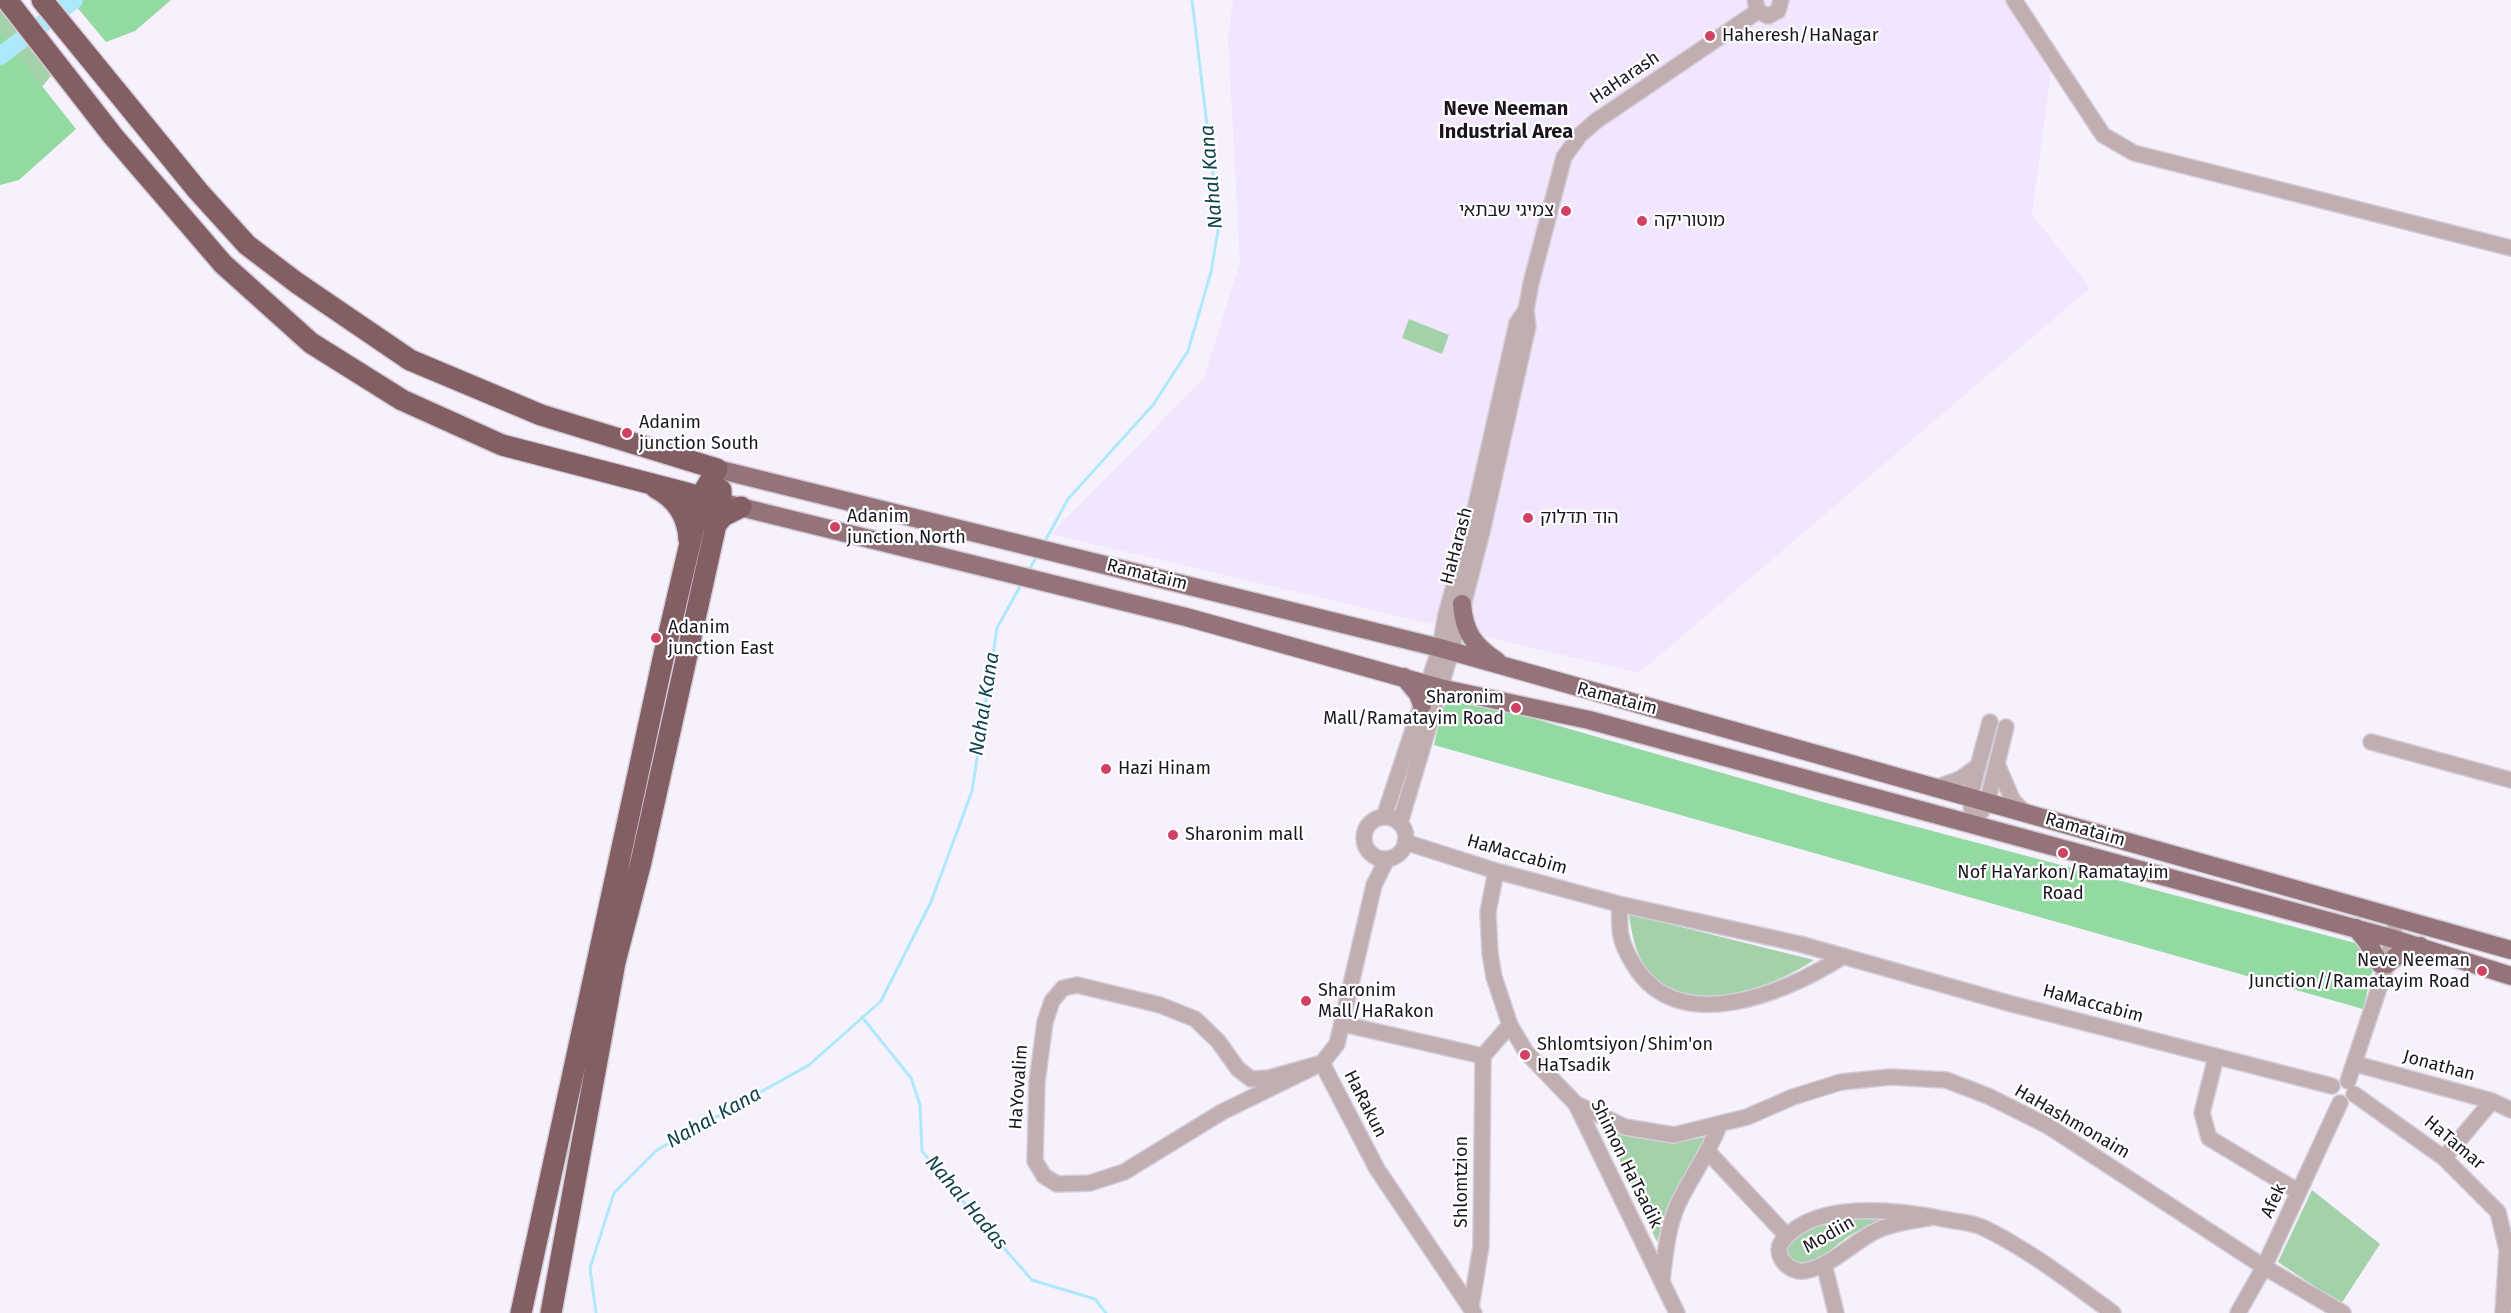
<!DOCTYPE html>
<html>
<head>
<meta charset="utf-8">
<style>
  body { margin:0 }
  canvas { display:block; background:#f7f1fe }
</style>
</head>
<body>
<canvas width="2511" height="1313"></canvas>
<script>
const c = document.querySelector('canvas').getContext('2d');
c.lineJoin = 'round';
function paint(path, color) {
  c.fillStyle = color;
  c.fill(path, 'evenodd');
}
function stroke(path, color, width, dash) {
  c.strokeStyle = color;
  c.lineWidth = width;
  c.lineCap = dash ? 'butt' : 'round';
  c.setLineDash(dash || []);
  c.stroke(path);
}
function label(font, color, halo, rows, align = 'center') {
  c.font = font + ' "Fira Sans","Noto Sans Hebrew",sans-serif';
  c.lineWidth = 4.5;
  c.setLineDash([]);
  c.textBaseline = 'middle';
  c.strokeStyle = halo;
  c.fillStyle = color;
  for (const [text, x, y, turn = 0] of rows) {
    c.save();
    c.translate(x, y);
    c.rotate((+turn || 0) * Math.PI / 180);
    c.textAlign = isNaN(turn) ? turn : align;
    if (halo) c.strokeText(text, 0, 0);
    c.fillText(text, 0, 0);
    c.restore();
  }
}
paint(new Path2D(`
  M1233,0H2021L2054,50L2032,214L2090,288L1639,673L1051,534L1204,378L1240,262L1228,39Z`), '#f2e6fe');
paint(new Path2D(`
  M0,4L54,72L0,139Z
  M1409,319L1449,335L1442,354L1402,338Z
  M1629,914L1814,960C1776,986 1698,1014 1658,981C1638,965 1632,938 1629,914Z
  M1606,1130C1638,1141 1671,1144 1705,1137L1667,1207L1657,1242Z
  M2312,1190L2380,1244L2341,1304L2278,1262Z
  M1843,1218H1894C1880,1222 1867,1226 1854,1233C1834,1244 1814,1273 1789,1259L1786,1252C1794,1230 1824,1225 1843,1218Z`), '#a2d1aa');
paint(new Path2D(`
  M71,0H171L135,31L106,42Z
  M0,33L76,129L19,180L0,185Z
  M1462,698L1823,802L2378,949L2363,1009L1434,745L1442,710L1449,700Z`), '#92daa1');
stroke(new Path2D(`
  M1044,543L1068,499L1153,405L1188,351L1211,272L1219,225L1192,0
  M1028,572L1038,554
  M862,1017L911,1078L920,1105L922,1151L947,1183L1032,1280L1095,1299L1106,1313
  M596,1313L590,1268L614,1193L657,1150L809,1065L881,1001L931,902L972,791L997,628L1022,583`), '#ade8fb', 3);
stroke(new Path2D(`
  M0,56L74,0`), '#ade8fb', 18);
const minor = new Path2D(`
  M1755,0L1758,11L1768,16L1778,11L1781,0
  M2014,0L2103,135L2134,153L2511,248
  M2371,742L2511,780
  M1997,764L2013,801L2027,814
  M1938,787L1960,779L1978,766
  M1981,812L1987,803L2006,727
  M1364 838a21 21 0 1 1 42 0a21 21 0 1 1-42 0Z
  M1384,817L1440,648L1446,614L1471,527L1517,323L1526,310
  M1400,823L1451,652L1482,532L1528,326L1526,310L1531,283L1564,157L1580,135L1596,121L1758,11
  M1973,824L1970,796L1990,722
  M1405,842L1496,871L1619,904L1800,944L2008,1003L2332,1086
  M1387,859L1374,885L1337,1044L1322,1063L1377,1169L1474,1313
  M1496,871L1488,912L1490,953L1494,977L1510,1025L1526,1052L1576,1104L1677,1313
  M1619,904C1620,915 1619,926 1621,936C1623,947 1629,957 1634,965C1679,1040 1788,991 1844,956
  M1077,985L1160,1005L1195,1019L1218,1041L1238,1069L1251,1079L1269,1078L1322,1063L1222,1112L1124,1172L1090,1183L1057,1184L1044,1176L1035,1161L1037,1082L1045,1022L1052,1001L1063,988Z
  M1343,1024L1483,1056L1510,1025
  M2216,1057L2202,1113L2209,1138L2299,1192
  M2356,1064L2492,1101L2511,1110
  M2348,1081L2387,964L2397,917
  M2354,1094L2444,1158L2498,1212L2507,1250L2503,1313
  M1576,1104L1625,1127L1674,1135L1747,1117L1793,1097L1841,1082L1891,1077L1946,1080L1988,1096L2048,1126L2264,1267L2343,1313
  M1709,1153L1787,1236
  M2444,1158L2492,1101
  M1934,1217C1914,1221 1889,1223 1872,1233C1850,1245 1831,1266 1805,1271C1789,1274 1771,1254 1783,1240C1818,1199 1898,1210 1944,1219C1956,1222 1972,1222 1984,1228C2031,1251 2071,1283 2113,1313
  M1824,1264L1836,1313
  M1662,1281C1665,1255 1667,1229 1678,1204C1691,1177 1708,1154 1719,1126
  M1471,1307L1481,1246L1483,1056
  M2238,1313L2264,1267L2340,1103`);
const major = new Path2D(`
  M717,469L1440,648L2511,950
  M728,504L1186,617L1440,688L1589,720L2394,939L2511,976
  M1462,604C1464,632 1474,646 1497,661
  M1404,677L1418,694L1422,705
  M2356,928L2368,943L2380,964
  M2387,964L2403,951L2420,946`);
const highway = new Path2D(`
  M7,0L113,136L223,264L311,343L402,400L502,445L721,502
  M42,0L198,191L247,245L297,283L410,360L541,415L717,469
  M656,488C677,499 688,517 689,540
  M714,527L723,516L741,507
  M521,1313L663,659L701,496L717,469
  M551,1313L615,962L641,862L721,502V490`);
stroke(minor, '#d4ceda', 18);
stroke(major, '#d4ceda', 21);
stroke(highway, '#d4ceda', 24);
stroke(minor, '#c0aeb1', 15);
stroke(major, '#947478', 18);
stroke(highway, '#835f64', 21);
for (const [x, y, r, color] of [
  [1710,36,6,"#d14163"],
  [1566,211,6,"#d14163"],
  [1642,221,6,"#d14163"],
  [627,433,6,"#d14163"],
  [1528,518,6,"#d14163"],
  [835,527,6,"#d14163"],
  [656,638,6,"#d14163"],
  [1516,708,6,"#d14163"],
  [1106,769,6,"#d14163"],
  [1173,835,6,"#d14163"],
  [2063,853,6,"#d14163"],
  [2482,971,6,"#d14163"],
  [1306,1001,6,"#d14163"],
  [1525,1055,6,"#d14163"]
]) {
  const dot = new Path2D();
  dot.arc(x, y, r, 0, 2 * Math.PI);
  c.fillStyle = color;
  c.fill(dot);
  stroke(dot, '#fff', 2);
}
label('18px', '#1b1520', '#fff', [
  ["Haheresh/HaNagar",1722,36],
  ["צמיגי שבתאי",1554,211,"right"],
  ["מוטוריקה",1654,221],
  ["Adanim",639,423],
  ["junction South",639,444],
  ["Adanim",847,517],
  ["junction North",847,538],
  ["הוד תדלוק",1540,518],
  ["Adanim",668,628],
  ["junction East",668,649],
  ["Sharonim",1504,698,"right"],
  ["Mall/Ramatayim Road",1504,719,"right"],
  ["Hazi Hinam",1118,769],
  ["Sharonim mall",1185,835],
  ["Nof HaYarkon/Ramatayim",2063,873,"center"],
  ["Road",2063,894,"center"],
  ["Neve Neeman",2470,961,"right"],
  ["Junction//Ramatayim Road",2470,982,"right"],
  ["Sharonim",1318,991],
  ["Mall/HaRakon",1318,1012],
  ["Shlomtsiyon/Shim'on",1537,1045],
  ["HaTsadik",1537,1066]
], 'left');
label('18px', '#1b1520', '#fff', [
  ["HaHarash",1625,78,-34],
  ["HaHarash",1457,546,-75],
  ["Ramataim",1147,575,14],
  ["Ramataim",1617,699,15],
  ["Ramataim",2085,830,16],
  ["HaMaccabim",1517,855,16],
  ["HaMaccabim",2093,1004,15],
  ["Jonathan",2439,1066,15],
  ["HaYovalim",1019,1087,-86],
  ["HaRakun",1365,1104,63],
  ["HaHashmonaim",2072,1122,30],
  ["HaTamar",2454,1143,40],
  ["Shimon HaTsadik",1626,1164,64],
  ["Shlomtzion",1462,1182,-90],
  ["Afek",2274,1201,-65],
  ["Modiin",1829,1235,-30]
]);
label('bold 20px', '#1b1520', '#fff', [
  ["Neve Neeman",1506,109],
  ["Industrial Area",1506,132]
]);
label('italic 20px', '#10414e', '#fff', [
  ["Nahal Kana",1212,177,-95],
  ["Nahal Kana",985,704,-81],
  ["Nahal Kana",714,1118,-29],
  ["Nahal Hadas",966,1203,50]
]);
</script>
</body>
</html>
